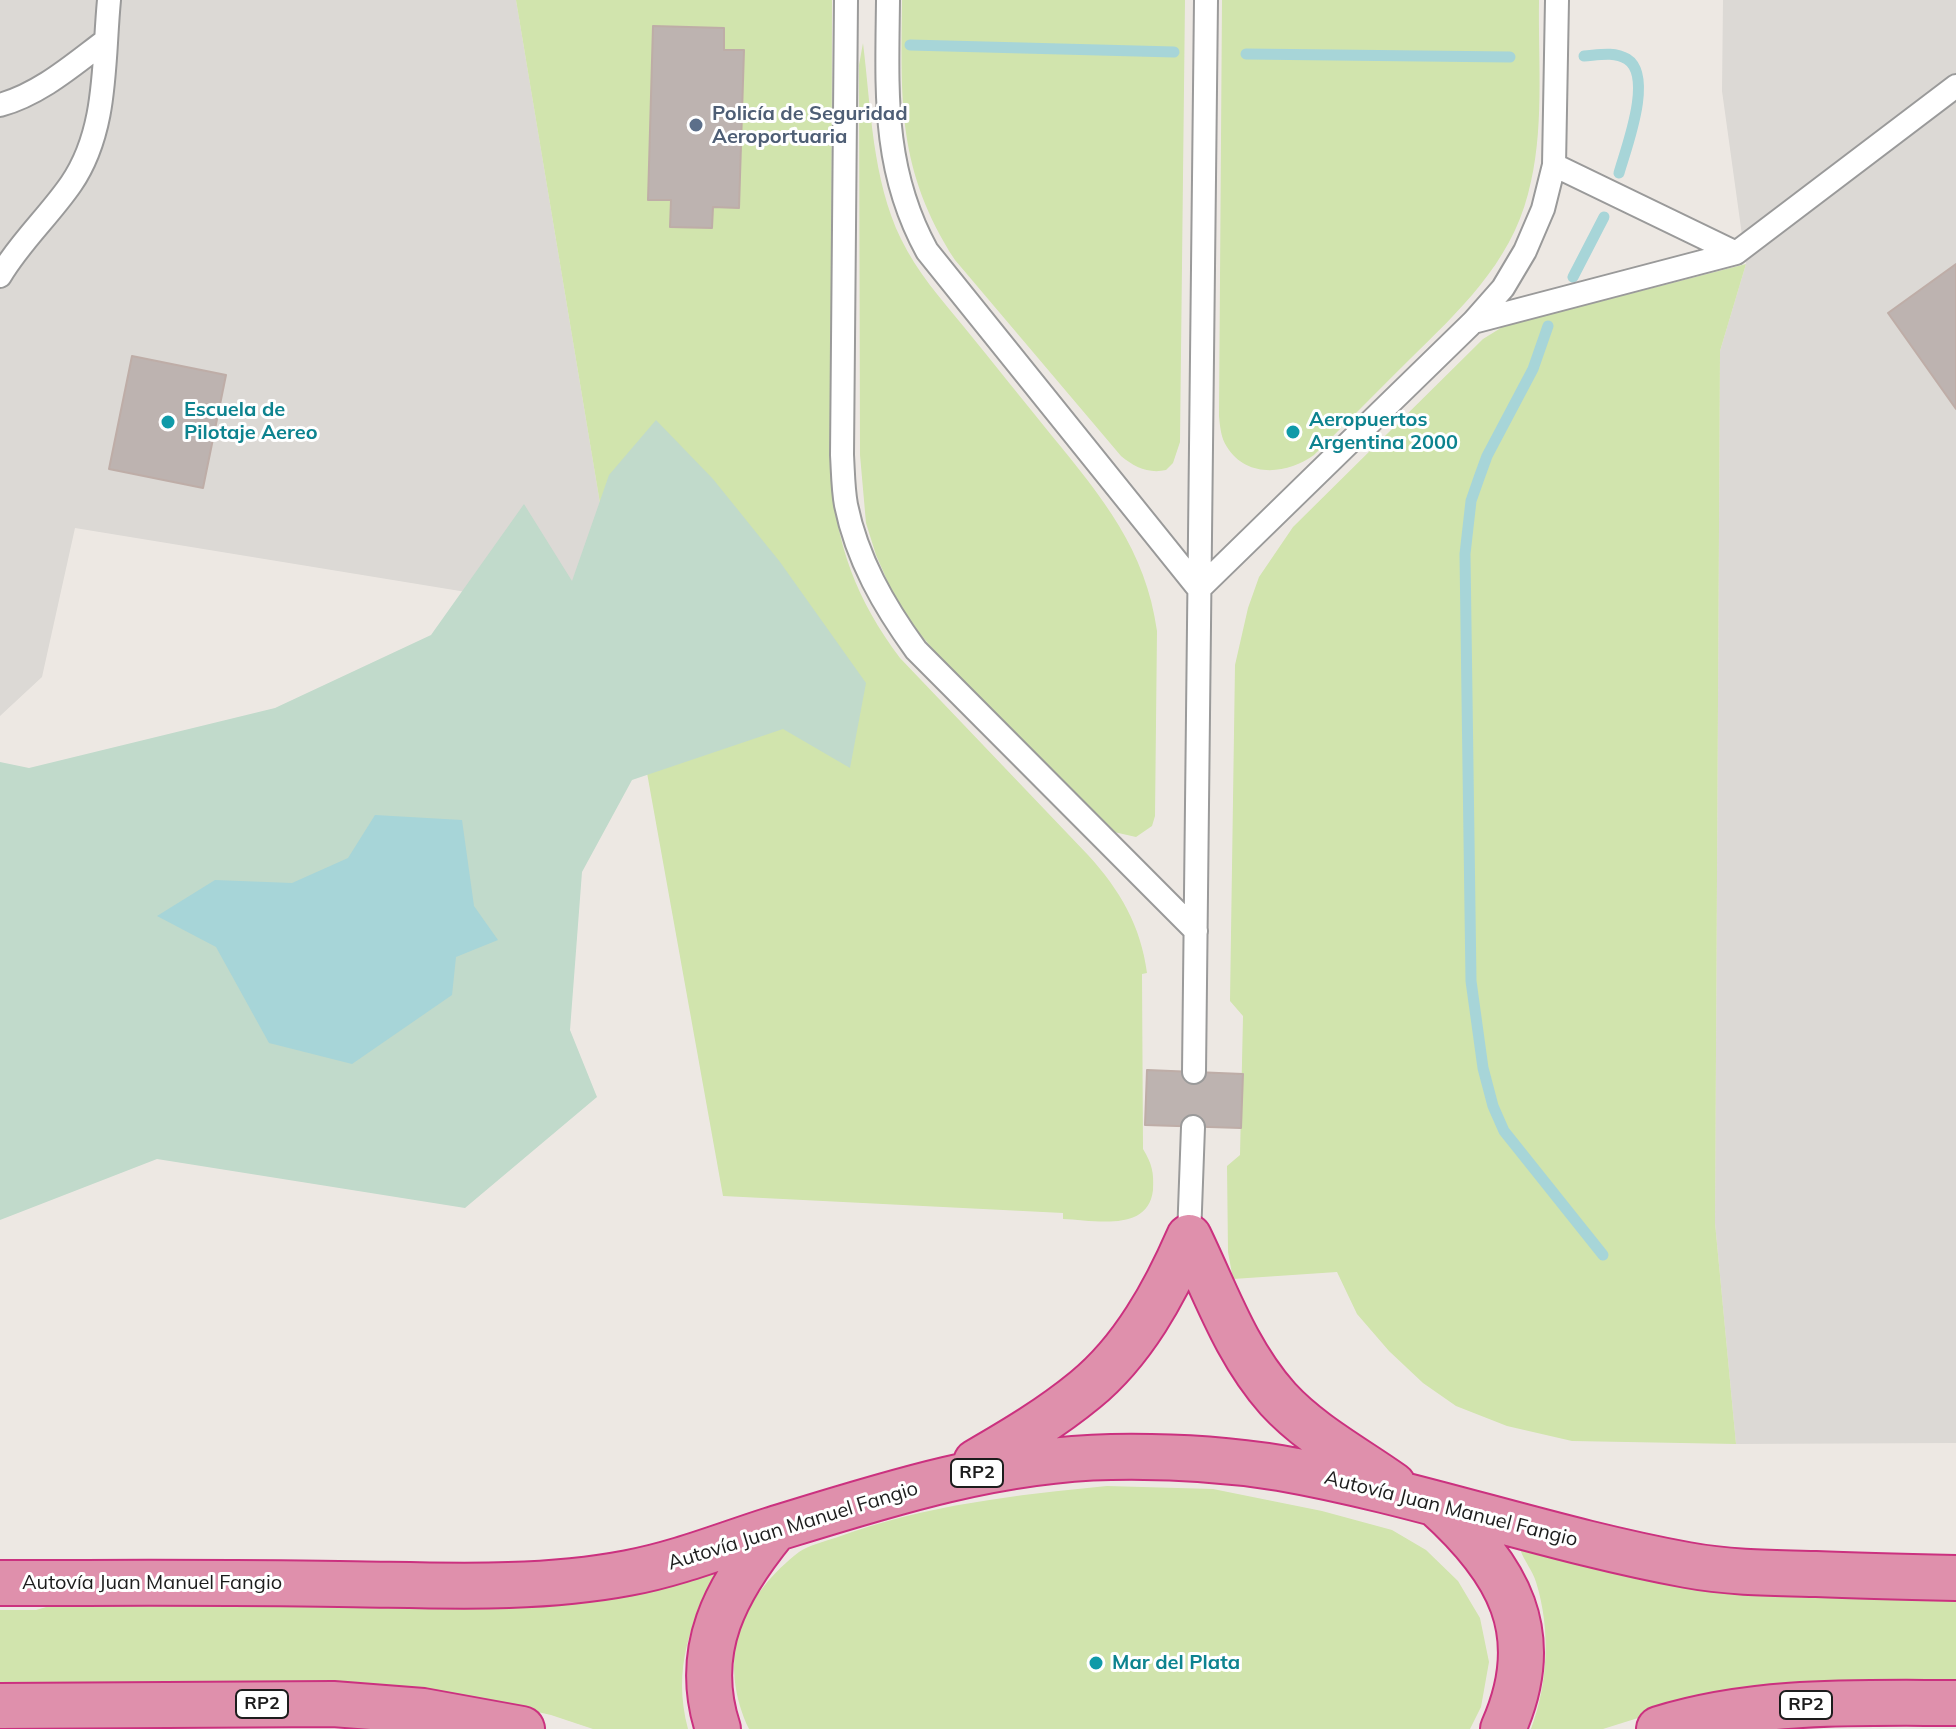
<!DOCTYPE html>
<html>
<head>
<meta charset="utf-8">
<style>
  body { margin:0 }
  canvas { display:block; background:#ede8e3 }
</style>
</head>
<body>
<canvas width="1956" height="1729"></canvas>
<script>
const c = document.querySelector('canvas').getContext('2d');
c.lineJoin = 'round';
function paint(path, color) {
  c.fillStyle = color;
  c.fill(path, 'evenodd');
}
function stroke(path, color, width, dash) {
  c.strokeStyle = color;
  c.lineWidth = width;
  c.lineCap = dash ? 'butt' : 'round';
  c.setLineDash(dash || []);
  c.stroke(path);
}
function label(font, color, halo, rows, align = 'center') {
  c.font = font + ' Mulish,sans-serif';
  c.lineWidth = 6;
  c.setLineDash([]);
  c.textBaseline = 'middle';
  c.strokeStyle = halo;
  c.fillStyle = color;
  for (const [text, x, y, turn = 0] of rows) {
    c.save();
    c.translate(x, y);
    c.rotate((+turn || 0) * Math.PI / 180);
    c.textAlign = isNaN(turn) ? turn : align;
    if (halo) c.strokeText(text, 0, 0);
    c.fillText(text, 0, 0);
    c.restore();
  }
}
paint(new Path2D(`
  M0,0H516L619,617L75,528L42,677L0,716Z
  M1723,0H1956V1443L1736,1444L1715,1223L1720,351L1746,264L1722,91Z`), '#dcd9d5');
paint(new Path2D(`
  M516,0H832L831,472C836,545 856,599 900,658L1088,855C1120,890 1141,926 1147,973L1142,974L1143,1149C1152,1164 1154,1172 1153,1190C1148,1233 1094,1220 1063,1219V1213L723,1196L619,617Z
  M902,0H1185L1180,442L1173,463L1166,470C1149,474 1134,467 1121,456L955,260C897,170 901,102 902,0Z
  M1222,0H1539C1538,64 1545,132 1528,194C1510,264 1458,312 1409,360C1377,392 1346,423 1314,455C1288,474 1247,479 1227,447C1221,438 1220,427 1219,416Z
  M863,43C871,108 872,179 901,239C917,272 941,299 964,327C994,364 1023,400 1052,436C1102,497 1146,550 1157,631L1155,816L1152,826L1136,837L1114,832L1101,821L938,655L913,626L890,587L876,555L866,523L860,455L859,65Z
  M1746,264L1720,351L1715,1223L1736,1444L1572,1441L1507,1426L1456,1406L1423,1383L1389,1351L1357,1314L1337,1272L1233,1279L1228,1252L1227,1166L1240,1155L1243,1016L1230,1001L1235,665L1248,608L1259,577L1293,527L1483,339L1504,326Z
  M1107,1486L1213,1489L1322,1511L1392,1530L1426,1550L1458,1581L1480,1618L1489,1662L1481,1707L1470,1729H749C734,1698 729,1662 740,1629C751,1598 773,1572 799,1552C809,1545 826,1541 838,1537C925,1505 1016,1495 1107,1486Z
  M1520,1549L1596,1569L1677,1585L1956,1599V1685L1673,1707L1603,1729H1531C1548,1683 1551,1630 1536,1582C1533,1571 1524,1561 1520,1549Z
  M716,1570C691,1624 672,1668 688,1729H593L551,1715L498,1703L0,1685V1610H36L70,1600Z`), '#d1e4ad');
paint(new Path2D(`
  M656,420L713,479L780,562L866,683L850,768L783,729L632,780L582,872L570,1030L597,1097L465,1208L157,1159L0,1220V762L29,768L275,708L431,635L524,504L572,581L609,475Z`), '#c1dacb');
paint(new Path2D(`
  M375,815L462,820L474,906L498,940L456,957L452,995L352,1064L269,1043L216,947L157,916L215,880L292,883L348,858Z`), '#a7d5d8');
stroke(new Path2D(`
  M910,45L1174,52
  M1246,54L1510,57
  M1584,56C1598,55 1614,51 1627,59C1654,76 1626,148 1619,173
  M1573,277L1604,217
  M1548,326L1533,369L1487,456L1479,478L1471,501L1465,554L1471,981L1483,1068L1493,1106L1504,1131L1603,1255`), '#a7d5d8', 11);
const building = new Path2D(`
  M653,26L724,28V50H744L739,208L713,207L712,228L670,227L671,200H648Z
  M1956,264V409L1888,313Z
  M132,356L226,375L203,488L109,469Z
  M1147,1070L1243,1074L1241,1128L1145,1125Z`);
paint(building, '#bdb3b0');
stroke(building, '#beada7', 2);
const lane = new Path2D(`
  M846,0L842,455C843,471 843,489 846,505C857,559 884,606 916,650L1196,931
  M888,0C887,91 882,169 927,251L1199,589L1473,322L1503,288L1525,251L1543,209L1554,165L1557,0
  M0,105C40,94 73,65 105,41
  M1554,165L1736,253L1956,86
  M0,276C20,242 49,216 71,184C108,130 103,62 109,0
  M1473,322L1736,253
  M1194,1072L1206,0
  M1189,1237L1193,1127`);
const highway = new Path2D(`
  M1189,1237C1216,1293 1236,1352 1278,1399C1310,1434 1355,1458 1393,1485
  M976,1462C1014,1440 1051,1418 1085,1390C1133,1351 1165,1292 1189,1237
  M1436,1504C1508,1569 1546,1633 1503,1729
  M0,1583C113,1583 226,1582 339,1584C435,1585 533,1591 628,1573C677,1564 724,1545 771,1530C881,1496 995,1459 1111,1457C1167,1456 1224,1459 1280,1468C1417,1492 1550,1540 1687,1565C1730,1573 1773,1573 1816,1574C1863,1576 1909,1577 1956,1578
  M0,1706L333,1704L423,1711L522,1729
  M718,1729C692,1650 726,1589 775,1529
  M1659,1729C1755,1699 1857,1703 1956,1703`);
stroke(lane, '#9a9a9a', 26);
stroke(highway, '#cb317f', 48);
stroke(lane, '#fff', 22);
stroke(highway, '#df90ac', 44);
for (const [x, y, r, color] of [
  [696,125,8,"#5c6f8a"],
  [168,422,8,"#0f9aa8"],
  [1293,432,8,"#0f9aa8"],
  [1096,1663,8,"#0f9aa8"]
]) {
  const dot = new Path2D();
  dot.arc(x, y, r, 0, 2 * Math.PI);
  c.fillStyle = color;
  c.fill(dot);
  stroke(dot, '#fff', 3);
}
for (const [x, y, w] of [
  [977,1473,52],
  [262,1704,52],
  [1806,1705,52]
]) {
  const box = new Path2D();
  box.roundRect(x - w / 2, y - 14, w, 28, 6);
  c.fillStyle = '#fff';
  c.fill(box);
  stroke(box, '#1d1d1d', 2);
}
label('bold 18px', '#1d1d1d', null, [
  ["RP2",977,1473],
  ["RP2",262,1704],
  ["RP2",1806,1705]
]);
label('bold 20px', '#4e5e75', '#fff', [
  ["Policía de Seguridad",712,114],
  ["Aeroportuaria",712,137]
], 'left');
label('bold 20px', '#0d838f', '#fff', [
  ["Escuela de",184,410],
  ["Pilotaje Aereo",184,433],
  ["Aeropuertos",1309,420],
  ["Argentina 2000",1309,443],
  ["Mar del Plata",1112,1663]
], 'left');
label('20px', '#1d1d1d', '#fff', [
  ["Autovía Juan Manuel Fangio",1451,1509,14],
  ["Autovía Juan Manuel Fangio",793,1526,-17],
  ["Autovía Juan Manuel Fangio",152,1583]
]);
</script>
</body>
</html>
